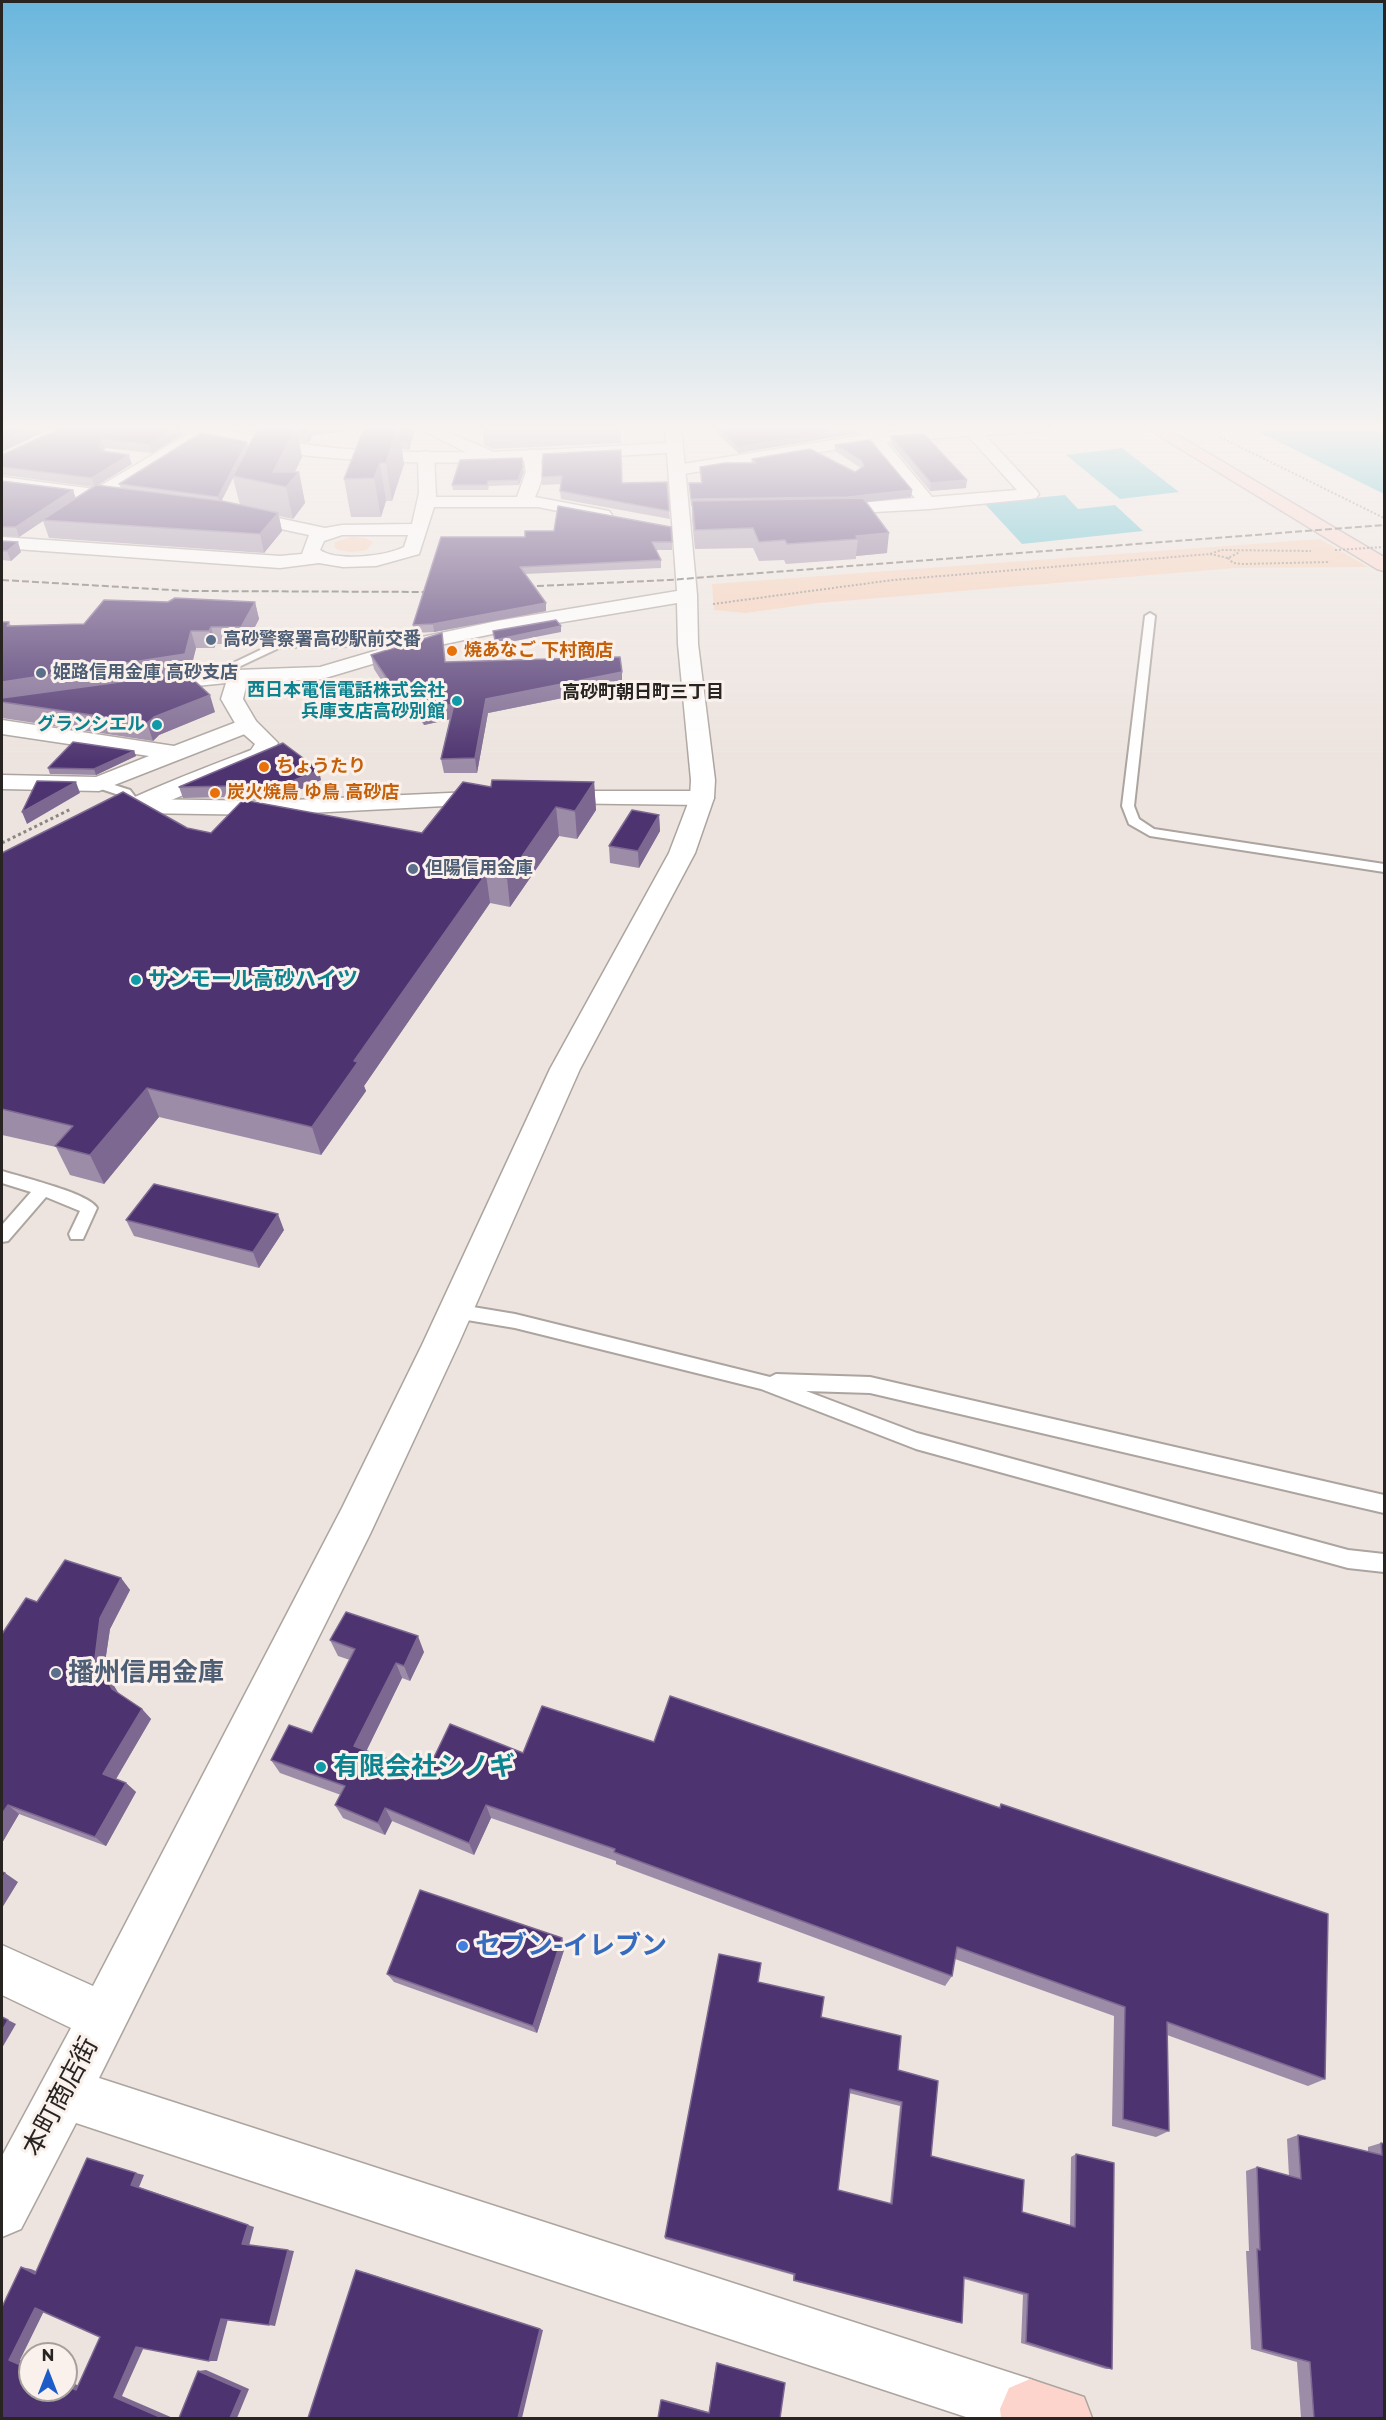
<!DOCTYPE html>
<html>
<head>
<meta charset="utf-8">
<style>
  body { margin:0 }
  #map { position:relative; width:1386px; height:2420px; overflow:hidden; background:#ede4df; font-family:Montserrat,sans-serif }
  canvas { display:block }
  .frame { position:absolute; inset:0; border:3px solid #272422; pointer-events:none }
  .north { position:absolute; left:18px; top:2342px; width:60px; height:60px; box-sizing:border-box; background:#faf1ec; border:2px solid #a69f9b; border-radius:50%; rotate:0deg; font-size:16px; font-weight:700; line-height:24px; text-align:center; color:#272422 }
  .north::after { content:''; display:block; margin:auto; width:21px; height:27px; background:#1d5cc8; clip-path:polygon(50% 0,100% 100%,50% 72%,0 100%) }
</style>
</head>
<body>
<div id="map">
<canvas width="1386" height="2420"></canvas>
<div class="frame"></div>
<div class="north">N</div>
</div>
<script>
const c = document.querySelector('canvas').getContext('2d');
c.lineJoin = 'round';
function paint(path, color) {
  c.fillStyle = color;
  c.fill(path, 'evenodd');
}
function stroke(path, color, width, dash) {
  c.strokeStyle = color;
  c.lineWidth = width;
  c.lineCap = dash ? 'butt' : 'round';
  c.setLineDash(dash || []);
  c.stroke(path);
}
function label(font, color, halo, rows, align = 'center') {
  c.font = font + ' Montserrat,"Noto Sans JP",sans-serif';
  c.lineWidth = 6;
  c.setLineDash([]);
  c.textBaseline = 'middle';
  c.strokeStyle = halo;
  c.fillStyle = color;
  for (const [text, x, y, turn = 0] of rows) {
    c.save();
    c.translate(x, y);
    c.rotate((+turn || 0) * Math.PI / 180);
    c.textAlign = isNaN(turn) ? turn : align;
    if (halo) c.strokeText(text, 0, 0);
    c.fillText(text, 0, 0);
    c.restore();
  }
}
paint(new Path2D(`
  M351,537L365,538L373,542L367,550C356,552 343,554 334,547L335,542Z
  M1320,539L1368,567L1235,568L819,603L745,613L714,610L712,584Z`), '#f6cdb5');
paint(new Path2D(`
  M1247,426H1384V494Z
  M1122,448L1179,492L1120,499L1066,455Z
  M1065,495L1078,509L1115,505L1143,531L1022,544L984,503Z`), '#4dbacc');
const service = new Path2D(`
  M1150,613L1155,616L1134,806L1139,819L1154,829L1384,864V872L1150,836L1129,824L1122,806L1145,616Z
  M422,640L426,641V645L281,647L213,679L204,677L279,641Z
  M99,780L130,790L142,806L136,810L132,809L122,796L95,787V781Z
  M2,1171C21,1177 89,1193 97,1208L83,1239H71L69,1234L80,1211L46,1197L8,1241L2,1242V1225L31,1192L2,1183Z
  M455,1304L515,1314L770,1377L776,1374L870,1377L1384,1495V1513L870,1393L806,1391L917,1433L1348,1550L1384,1554V1572L1348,1568L916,1449L761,1389L515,1328L455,1318L449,1316L446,1311L449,1306Z`);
const minor = new Path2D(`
  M201,426L209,431L207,434L115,492L135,495L138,499L135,503L101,501L90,505L84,504L83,498L2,487V477L95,489Z
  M413,426H434L492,451L494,455L486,460L480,459Z
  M858,426H873L878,433L980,426H1057L1049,431L985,435L1036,490L1039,494L1036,498L1030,499L929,509L820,515L817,511L820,507L826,506L915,498L870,444L677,475L669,470L677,465L863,435ZM968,436L1017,490L932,497L886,442Z
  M531,449L539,454C545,470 542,482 535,497L609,511L612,515L609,519L603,520L538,507H434L419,554L376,566L343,567L319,563L280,568L2,548V537L280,556L302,554L309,535L230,518L227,514L236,509L325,528L342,525L412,524L419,493L418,456L420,452L426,451L434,456L436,497H517L526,472L523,454ZM342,535H408L404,547C386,556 337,562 320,550L324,541Z
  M247,718L255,720L258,725L255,730L99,791L2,789V775L96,777L149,756L2,734V720L174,746Z
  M494,791L503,793L506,798L503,803L270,815L136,813L127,811L124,806L127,801L136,799L270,801Z
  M551,791H702L711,793L714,798L711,803L702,805L542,803L539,798L542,793Z`);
const tertiary = new Path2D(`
  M167,426C226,425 287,445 347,449C453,457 560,449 666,443L665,426H681L697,595L698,644L715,780L714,798L695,853L580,1069L458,1345L370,1534L99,2078L1030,2379L1051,2388L1060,2409L1056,2418H969L76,2123L21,2229L2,2237V2156L71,2028L2,1995V1945L93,1986L342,1508L422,1345L550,1069L669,853L690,798L691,780L678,644L677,603L497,633L426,648L322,679L247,683L243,699L256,721L278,743L267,760L145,811L112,828L103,830L94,828L91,823C103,805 223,761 251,750L255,744L239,730L221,699L226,683L147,691L139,690L136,685L139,680L209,671L320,667L422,637L497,621L677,591L667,453C556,459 444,468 333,458C280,454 227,442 175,431Z`);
const secondary = new Path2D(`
  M1143,426H1162L1384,557V571L1377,569Z
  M1030,2379L1084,2397L1092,2418H1001L1000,2409L1009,2388Z`);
stroke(service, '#aca49f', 4);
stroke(minor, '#aca49f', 3);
stroke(tertiary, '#aca49f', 3);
stroke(secondary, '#aca49f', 3);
stroke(new Path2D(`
  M1220,437L1384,518
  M1210,554L1228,558L1240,552
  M1228,558L1233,563L1243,564L1330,562
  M713,604L893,580L1210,554L1221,550L1311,551`), '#8c8682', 2, [2, 2]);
stroke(new Path2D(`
  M2,843L71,809`), '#8c8682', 3, [3, 3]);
paint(service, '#fff');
paint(minor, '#fff');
paint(tertiary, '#fff');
paint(secondary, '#fdd4cc');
stroke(new Path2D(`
  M2,580L189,591L439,592
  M517,587L669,580L1384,525`), '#645f5c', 2, [7, 3]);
stroke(new Path2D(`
  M1335,550L1384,547`), '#8c8682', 2, [2, 2]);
paint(new Path2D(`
  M66,426L182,435L152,453L105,448L103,452L132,464L97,485L121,488L119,484L247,442L248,447L255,433L213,426H414L415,429L409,450L402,449L404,464L392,501H386L381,517H351L344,479L364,429L313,435L309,442L299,441L302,457L295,472H299L305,503L293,519L279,516L282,531L264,553L49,538L43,521L19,537L2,536V481L73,490L75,498L94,487L2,475V455ZM233,478L240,505L221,501Z
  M482,426H620L621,443L493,449L484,445Z
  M709,426H859V433L738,453Z
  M875,426H911L910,429L879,431Z
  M891,436L966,488L930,491L891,444Z
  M835,445L912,490L911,497L866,502L887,553L856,556V559L786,564L784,560L759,561L753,548L695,549L692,520V506H691L689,483H701L700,467L751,463L752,459L855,472L861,468L835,451Z
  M543,454L669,511L670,519L561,499L560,491L561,484L542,485V477Z
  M524,472L519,485L489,486L488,490H453L452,485Z
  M441,537L672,542V550H656L661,560V568L525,574L546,611L434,632L414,633L413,625Z
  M2,541L21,552L11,561L2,560Z
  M168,602H255L259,619L246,644H216L214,648H196L190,672L144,679L215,712L159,735L153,741L2,718V622H9L11,626L84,624Z
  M371,655L446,662L622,672V686L488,713L477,773H444L441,759L450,719L424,725L418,717L407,720L374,669Z
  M134,751L136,756L96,775L50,774L48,768Z
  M321,780L286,796L183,798L179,787Z
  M594,782L596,810L577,839L559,836L510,907L490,903L364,1086L366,1091L321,1155L159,1117L104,1184L70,1175L56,1147L2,1135V853L187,828L211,833H422L491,787Z
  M659,815L660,831L639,868L610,863L609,846Z
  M126,1220L284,1230L259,1268L134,1236Z
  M121,1578L130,1590L110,1629L104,1669L117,1692L142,1709L151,1719L116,1779L126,1783L136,1792L106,1846L19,1814L2,1843L37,1602Z
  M330,1640L424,1652L410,1681L402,1678L366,1751L426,1774L523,1753L654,1742L999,1808L1001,1804L1325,2079L1308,2086L1167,2035L1169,2131L1156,2137L1112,2126L1114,2016L955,1959L952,1976L945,1986L616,1864V1861L491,1818L474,1855L392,1821L385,1835L343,1818L335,1805L341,1795L280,1773L271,1760L312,1733L350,1660L338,1656Z
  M565,1947L537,2033L394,1982L387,1974Z
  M758,1982L821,2017L898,2070L931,2156L1022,2212L1070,2225L1071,2157L1076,2154L1112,2369H1106L1021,2343L1023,2295L964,2279L962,2323H958L793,2281V2275L665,2239V2237ZM849,2093L900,2106L890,2204L838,2190Z
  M1298,2135L1368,2152V2147L1381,2143L1384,2144V2418H1301L1297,2362L1251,2349L1246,2251H1249L1246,2171L1257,2167L1289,2176L1287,2139Z
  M716,2362L785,2383L780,2418H658L662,2399L709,2412Z`), '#9d8ca7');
paint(new Path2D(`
  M35,426H56L2,452V441Z
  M180,426L182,435L152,453L149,444Z
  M311,426H384V427L313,435L309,442L307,434Z
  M412,426H414L415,429L409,450L407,441Z
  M296,427L302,457L290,482L299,472L305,503L293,519L286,487L273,472Z
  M398,427L404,464L392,501L386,463Z
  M860,427L859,433L738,453V447Z
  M102,439L105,448L102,455L99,446Z
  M247,442L248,448L233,476V478L220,504L218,497Z
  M129,455L132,464L95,487L92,478Z
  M380,463L386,501L381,517L374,478Z
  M523,467L524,472L519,485L518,480Z
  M967,480L966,488L930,491L931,483Z
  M73,490L76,499L42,520L43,521L19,537L16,527Z
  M912,490L911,497L848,504V497Z
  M278,513L282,531L264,553L260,534Z
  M889,533L887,553L856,556L858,539L856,536Z
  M18,542L21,552L11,561L7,551Z
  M255,602L259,619L246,644L241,627Z
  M546,603V611L434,632L433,624Z
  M561,626V632L495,645V640Z
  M211,627L216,644L214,648L209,631Z
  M191,631L196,648L190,672L2,701V682Z
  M622,672V686L488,713L477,773L475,758L486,699Z
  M210,695L215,712L159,735L153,741L147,723L154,717Z
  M416,703L418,717L407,720L405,705Z
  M454,704L456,718L424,725L421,711Z
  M134,751L136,756L96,775L94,769Z
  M319,770L321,780L286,796L283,785Z
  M76,782L80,793L27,824L22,812Z
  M594,782L596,810L577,839L575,811Z
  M556,807L559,836L510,907L507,878Z
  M659,815L660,831L639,868L638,851Z
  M486,874L490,903L364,1086L366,1091L321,1155L312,1127L354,1061Z
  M147,1088L159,1117L104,1184L90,1155Z
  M278,1214L284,1230L259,1268L253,1252Z
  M121,1578L130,1590L110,1629L104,1669L122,1699L112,1689L95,1658L100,1618Z
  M418,1636L424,1652L410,1681L404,1666Z
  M396,1663L402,1678L362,1760L354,1746Z
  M142,1709L151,1719L113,1784L103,1774Z
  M126,1783L136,1792L106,1846L95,1837Z
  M8,1805L19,1814L2,1843V1814Z
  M486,1805L491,1818L474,1855L469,1843Z
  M385,1808L392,1821L385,1835L378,1823Z
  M5,1873L18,1882L2,1908V1880Z
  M562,1938L565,1947L537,2033L533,2026Z
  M8,2020L16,2024L2,2048V2031Z
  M136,2173L144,2175L139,2187L254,2227L249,2246L242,2244L131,2185Z
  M288,2250L294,2251L275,2326L269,2325Z
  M21,2267L31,2269L45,2275L35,2274Z
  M364,2272L543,2330L522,2418H518Z
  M35,2308L45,2309L20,2360L30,2364V2369L9,2360Z
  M221,2319H228L217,2361H209Z
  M136,2347H144L122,2396L173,2418H162L114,2397Z
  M206,2370L249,2389L237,2418H230L198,2371Z
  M66,2380L86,2389L76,2390L66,2385Z`), '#7d6891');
const building = new Path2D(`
  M2,426H35L2,441Z
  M66,426H180L149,444L102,439L99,446L103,451L129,455L92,478L2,467V455Z
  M259,426L296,427L273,472H299L286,487L233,476Z
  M291,426H312L307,434L297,432L296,427Z
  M365,426L398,427L386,463H380L374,478L344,479Z
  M380,426H412L407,441H400L398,427Z
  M487,426H534L491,428Z
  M715,426H859L860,427L738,447Z
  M201,433L247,442L218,497L119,484Z
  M924,434L967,480L931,483L891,436Z
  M870,440L912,490L848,497L691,499L689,483H702L700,467L725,463H756L752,459L810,449L855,472L864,466L862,461L835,445Z
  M621,450L622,483L667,482L669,511L560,491L562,476L542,477L543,454Z
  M522,458L523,467L518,480L488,481L487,485H452L460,460Z
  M2,481L73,490L16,527H2Z
  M96,485L222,501L278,513L260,534L42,520Z
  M863,498L889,533L856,536L858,539L787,544L785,540L759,542L753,528L695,530L692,501Z
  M558,506L671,527L672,542H652L661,560L520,567L546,603L433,624L413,625L441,537H525V531H554Z
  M2,541L18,542L7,551H2Z
  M175,598L255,602L241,627H211L209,631H191L185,654L2,682V622H9L7,626L84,624L104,600L168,602Z
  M556,620L561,626L495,640L493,631Z
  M442,633L445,662L620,657L622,672L486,699L475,758L441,759L454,704L421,711L416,703L405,705L371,655Z
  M186,673L210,695L154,717L147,723L2,702V698Z
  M73,742L134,751L94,769L48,768Z
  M283,743L319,770L283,785L179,787Z
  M492,780L594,782L575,811L556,807L507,878L486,874L354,1061L358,1062L312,1127L147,1088L90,1155L55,1146L73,1126L2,1109V853L123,792L187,828L211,833L243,800L422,833L463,782L491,787Z
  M37,781L76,782L22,812Z
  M632,810L659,815L638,851L609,846Z
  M154,1184L278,1214L253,1252L126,1220Z
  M65,1560L121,1578L100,1618L95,1658L112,1689L142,1709L103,1774L126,1783L95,1837L8,1805L2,1814V1634L26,1598L37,1602Z
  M346,1612L418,1636L404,1666L396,1663L354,1746L426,1774L450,1724L523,1753L542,1706L654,1742L670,1696L1000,1808L1001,1804L1328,1914L1325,2079L1167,2022L1169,2131L1123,2119L1125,2007L957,1947L952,1976L614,1852L615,1849L486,1805L469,1843L385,1808L378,1823L335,1805L345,1786L271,1760L289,1725L312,1733L355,1649L330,1640Z
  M2,1872L5,1873L2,1880Z
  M420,1890L562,1938L533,2026L387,1974Z
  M719,1954L761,1963L758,1982L824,1997L821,2017L901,2036L898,2070L938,2081L931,2156L1024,2180L1022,2212L1075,2227L1076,2154L1114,2163L1112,2369L1026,2342L1028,2294L964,2277L962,2323L794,2280L795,2274L665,2237ZM850,2089L902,2102L892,2204L838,2190Z
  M2,2017L8,2020L2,2031Z
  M1298,2135L1382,2155L1381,2143L1384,2144V2418H1314L1310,2362L1262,2349L1257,2249L1260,2250L1257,2167L1301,2179Z
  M87,2158L136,2173L131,2185L248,2225L242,2244L288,2250L269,2325L221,2319L209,2361L136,2347L114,2397L162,2418H2V2307L21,2267L35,2274ZM35,2308L100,2337L76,2390L66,2385V2390H30V2369L9,2360Z
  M356,2270L540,2329L518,2418H308Z
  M717,2363L785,2383L780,2418H658L661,2400L709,2413Z
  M198,2371L242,2390L230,2418H179Z`);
paint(building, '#4d336f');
stroke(building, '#7d6891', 1.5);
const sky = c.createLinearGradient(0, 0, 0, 765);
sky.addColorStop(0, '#6ab6dd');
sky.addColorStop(0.56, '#f7f3f1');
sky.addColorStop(1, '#f7f3f100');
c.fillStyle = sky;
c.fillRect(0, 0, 1386, 765);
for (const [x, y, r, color] of [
  [211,640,6,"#5c6f8a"],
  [452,651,6,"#e8710a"],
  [41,673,6,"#5c6f8a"],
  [457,701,6,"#0f9aa8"],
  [157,725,6,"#0f9aa8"],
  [264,767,6,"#e8710a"],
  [215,793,6,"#e8710a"],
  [413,869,6,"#5c6f8a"],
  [136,980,6,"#0f9aa8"],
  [56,1673,6,"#5c6f8a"],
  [321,1767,6,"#0f9aa8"],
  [463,1946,6,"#3f7fe0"]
]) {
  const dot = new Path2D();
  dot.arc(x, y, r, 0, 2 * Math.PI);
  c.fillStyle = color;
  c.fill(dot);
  stroke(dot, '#faf1ec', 2);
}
label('bold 18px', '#4e5e75', '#faf1ec', [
  ["高砂警察署高砂駅前交番",223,640],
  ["姫路信用金庫 高砂支店",53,673],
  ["但陽信用金庫",425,869]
], 'left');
label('bold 18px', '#c56008', '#faf1ec', [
  ["焼あなご 下村商店",464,651],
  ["ちょうたり",276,767],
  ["炭火焼鳥 ゆ鳥 高砂店",227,793]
], 'left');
label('bold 18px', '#0d838f', '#faf1ec', [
  ["西日本電信電話株式会社",445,691],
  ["兵庫支店高砂別館",445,712],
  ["グランシエル",145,725]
], 'right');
label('bold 18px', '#272422', '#faf1ec', [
  ["高砂町朝日町三丁目",643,693]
]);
label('bold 21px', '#0d838f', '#faf1ec', [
  ["サンモール高砂ハイツ",148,980]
], 'left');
label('bold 26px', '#4e5e75', '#faf1ec', [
  ["播州信用金庫",68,1673]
], 'left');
label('bold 26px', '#0d838f', '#faf1ec', [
  ["有限会社シノギ",333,1767]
], 'left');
label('bold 26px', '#366cbe', '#faf1ec', [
  ["セブン-イレブン",475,1946]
], 'left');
label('26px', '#272422', '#faf1ec', [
  ["本町商店街",61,2097,-62]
]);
</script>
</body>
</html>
